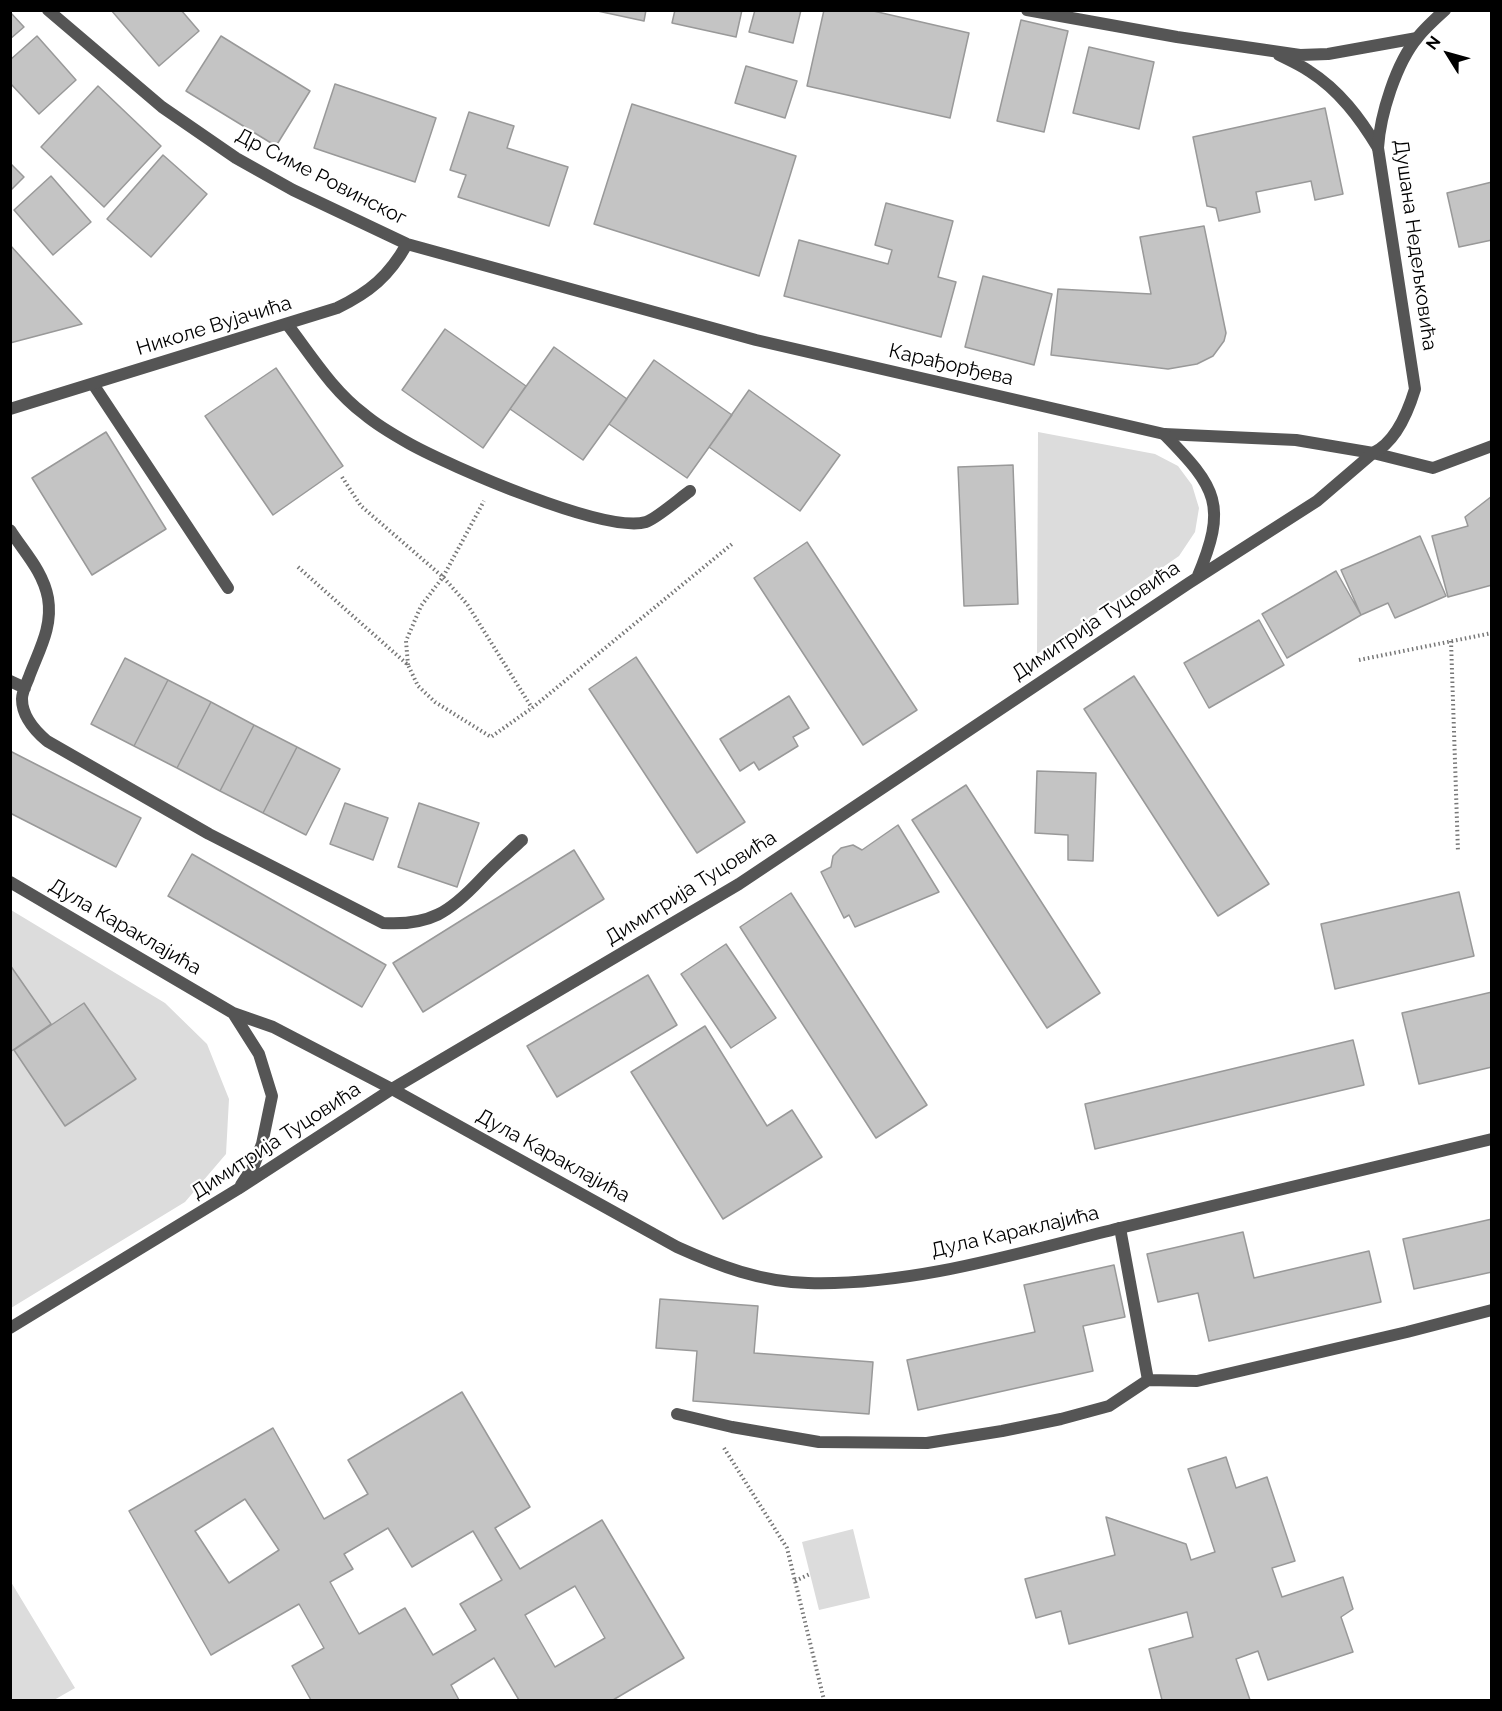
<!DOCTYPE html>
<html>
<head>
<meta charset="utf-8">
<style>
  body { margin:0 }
  #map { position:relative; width:1502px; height:1711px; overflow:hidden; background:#fff; font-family:Raleway,sans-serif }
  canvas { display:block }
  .frame { position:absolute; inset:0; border:12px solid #000; pointer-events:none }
  .north { position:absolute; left:1418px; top:24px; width:60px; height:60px; -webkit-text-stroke:4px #fff; paint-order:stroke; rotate:307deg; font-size:16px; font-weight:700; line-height:24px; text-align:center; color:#000 }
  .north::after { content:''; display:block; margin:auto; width:21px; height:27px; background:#000; clip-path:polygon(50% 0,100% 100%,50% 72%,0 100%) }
</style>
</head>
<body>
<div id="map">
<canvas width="1502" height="1711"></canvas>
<div class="frame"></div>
<div class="north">N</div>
</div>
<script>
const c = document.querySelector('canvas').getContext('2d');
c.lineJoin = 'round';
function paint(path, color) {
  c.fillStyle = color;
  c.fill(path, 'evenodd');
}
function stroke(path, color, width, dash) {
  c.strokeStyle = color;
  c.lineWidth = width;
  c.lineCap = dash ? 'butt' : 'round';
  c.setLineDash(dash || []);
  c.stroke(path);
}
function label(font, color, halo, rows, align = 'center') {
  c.font = font + ' Raleway,sans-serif';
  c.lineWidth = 4.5;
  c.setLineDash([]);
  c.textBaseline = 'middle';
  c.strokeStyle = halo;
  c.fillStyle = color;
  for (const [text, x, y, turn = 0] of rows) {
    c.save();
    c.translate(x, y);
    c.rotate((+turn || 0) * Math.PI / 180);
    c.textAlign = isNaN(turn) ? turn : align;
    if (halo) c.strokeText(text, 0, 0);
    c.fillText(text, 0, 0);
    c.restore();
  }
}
paint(new Path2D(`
  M1038,432L1155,454L1178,466L1192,485L1199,508L1195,532L1179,556L1037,654Z
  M11,910L165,1003L207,1044L229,1099L226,1154L185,1202L11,1308Z
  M853,1529L870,1598L819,1610L802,1542Z
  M11,1582L75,1688L54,1700H11Z`), '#dcdcdc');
const building = new Path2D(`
  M111,10H181L199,31L159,66Z
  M593,10H646L644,21Z
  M675,10H742L736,37L672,23Z
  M755,10H801L793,43L749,32Z
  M824,10H869L969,33L950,118L807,86Z
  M10,12L24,27L10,39Z
  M1021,20L1068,31L1044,132L997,121Z
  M37,36L76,80L39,114L10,83V60Z
  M221,36L310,91L276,146L186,91Z
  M1089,47L1154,62L1139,129L1073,113Z
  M746,66L797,81L785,118L735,103Z
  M335,84L436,118L415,182L314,148Z
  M98,86L161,146L104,207L41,147Z
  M632,104L796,156L759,276L594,224Z
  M1325,108L1343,194L1315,200L1311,181L1256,192L1260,212L1219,221L1216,208L1207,206L1193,137Z
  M469,112L514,126L507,148L568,167L549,226L458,197L466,175L450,170Z
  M163,155L207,194L151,257L107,219Z
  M10,163L24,177L10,191Z
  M51,176L91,222L53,255L14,210Z
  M1492,182V240L1459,247L1447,193Z
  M886,203L953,221L938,277L956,282L941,337L784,296L799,240L888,264L892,250L875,245Z
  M1204,226L1226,333L1224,341L1213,356L1197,364L1168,369L1051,355L1058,289L1151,294L1140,237Z
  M10,245L82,324L10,343Z
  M983,276L1052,294L1034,365L965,347Z
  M445,329L526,386L483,448L402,390Z
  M554,347L627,399L583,460L510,409Z
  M654,360L732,415L687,478L609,424Z
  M276,368L343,466L273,515L205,416Z
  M749,390L840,455L800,511L709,447Z
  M106,432L166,529L92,575L32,478Z
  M1013,465L1018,604L964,606L958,467Z
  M1492,496V585L1448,597L1432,536L1468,526L1465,517Z
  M1420,536L1446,596L1395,618L1388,603L1361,615L1341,570Z
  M807,542L917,710L863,745L754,578Z
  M1336,571L1361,615L1287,658L1262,614Z
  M1259,620L1284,665L1209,708L1184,663Z
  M636,657L745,822L697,853L589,689Z
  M125,658L168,680L134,746L91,724Z
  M1134,676L1269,884L1218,916L1084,709Z
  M168,680L211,702L177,768L134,746Z
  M789,696L809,728L793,737L798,746L759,770L754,762L740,771L720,739Z
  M211,702L254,725L220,791L177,768Z
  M254,725L297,747L263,813L220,791Z
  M297,747L340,769L306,835L263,813Z
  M10,751L141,818L116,867L10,813Z
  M1037,771L1096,773L1093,861L1068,860V835L1035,833Z
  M966,785L1100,993L1047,1028L912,820Z
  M345,803L388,818L373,860L330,844Z
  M419,803L479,823L457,887L398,867Z
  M898,825L939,892L855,927L849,915L844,918L821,872L831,867L833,856L841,848L853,845L862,850Z
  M574,850L604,899L423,1012L393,963Z
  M192,854L386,965L362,1007L168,896Z
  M1459,892L1474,956L1335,989L1321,924Z
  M791,893L927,1105L876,1138L740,927Z
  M726,944L776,1018L731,1048L681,974Z
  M10,965L51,1024L10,1052Z
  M648,975L677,1025L557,1097L527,1046Z
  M1492,992V1067L1419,1084L1402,1013Z
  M84,1003L136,1079L65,1126L14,1050Z
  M705,1026L767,1126L792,1110L822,1157L723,1219L631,1072Z
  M1353,1040L1364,1085L1095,1149L1085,1104Z
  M1492,1219V1272L1414,1289L1403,1239Z
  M1243,1232L1254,1278L1369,1251L1381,1302L1209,1341L1198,1293L1158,1302L1147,1254Z
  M1114,1265L1125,1317L1083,1326L1093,1371L918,1410L907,1360L1035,1332L1024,1285Z
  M660,1299L758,1306L754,1353L873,1362L869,1414L693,1401L697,1351L656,1348Z
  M462,1392L530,1507L495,1528L520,1569L602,1520L684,1658L613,1700H519L494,1658L451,1685L459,1700H311L292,1666L324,1648L299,1604L211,1655L129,1511L273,1428L324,1519L368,1494L348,1460ZM245,1499L279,1550L229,1583L195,1531ZM388,1528L412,1567L473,1531L502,1580L460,1604L476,1630L433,1655L405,1608L359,1634L330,1582L353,1569L344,1554ZM575,1586L605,1638L555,1667L525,1615Z
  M1226,1457L1236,1488L1267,1477L1295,1561L1272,1568L1282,1597L1343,1577L1353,1609L1341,1617L1353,1652L1268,1680L1258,1651L1236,1659L1250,1700H1162L1149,1649L1193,1637L1187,1612L1069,1644L1061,1611L1036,1618L1025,1579L1115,1555L1106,1517L1186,1544L1191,1560L1215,1552L1188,1469Z`);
paint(building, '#c4c4c4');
stroke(building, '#999', 1.5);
stroke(new Path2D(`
  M342,477L361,506L443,577L467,604L532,708
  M298,567L408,665L418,686L435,702L491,737L532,708L732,544
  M1451,641L1458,852
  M1359,660L1492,633
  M408,665L406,641L421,606L443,577L484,501
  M724,1448L787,1548L824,1700
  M795,1581L810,1574`), '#777', 4, [1.5, 3]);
stroke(new Path2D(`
  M287,324C311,355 332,390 364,414C378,426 394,435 410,444C450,466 605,534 646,522C656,519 680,498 690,491
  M93,384L228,588
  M10,530C24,552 43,571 48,598C53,627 39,650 29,677C27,683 22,691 22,699C22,716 34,730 47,741L209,834L383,923C430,926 450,912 481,879C494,865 508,853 522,840
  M10,681L25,688
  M1148,1380L1197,1381L1407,1332L1492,1310
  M677,1414L732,1427L819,1442L927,1443L1002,1431L1061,1419L1109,1406L1148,1380L1120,1228`), '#555', 12);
stroke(new Path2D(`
  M48,10L162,107L236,158L293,190L407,244L756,340L1164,434L1296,440L1373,453L1433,468L1492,446
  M1027,10L1177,37L1300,55L1328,54L1417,38
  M1279,55C1289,60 1300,65 1309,71C1339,90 1360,118 1378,148
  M10,409L337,308C370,292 389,276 407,244`), '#555', 12);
stroke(new Path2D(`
  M1164,434C1217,488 1228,505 1197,578
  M10,882L233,1013L273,1027L392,1089L677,1247C719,1266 761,1282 808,1283C913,1286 1018,1253 1120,1228C1244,1198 1368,1169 1492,1139
  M233,1013L259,1054L272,1096L262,1144L254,1165L241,1185
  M10,1328L238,1189L392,1089L739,884L1189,583L1317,501L1373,453C1396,442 1408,412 1415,389L1378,148C1380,115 1396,63 1418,37C1425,28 1435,19 1445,10`), '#555', 12);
label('20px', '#000', '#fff', [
  ["Др Симе Ровинског",321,177,27],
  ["Душана Недељковића",1415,245,82],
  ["Николе Вујачића",214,326,-17],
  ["Карађорђева",951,365,13],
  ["Димитрија Туцовића",1096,621,-34],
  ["Димитрија Туцовића",691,888,-32],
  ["Дула Караклајића",125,927,30],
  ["Димитрија Туцовића",276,1141,-33],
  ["Дула Караклајића",553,1156,29],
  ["Дула Караклајића",1015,1232,-13]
]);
</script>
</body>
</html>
